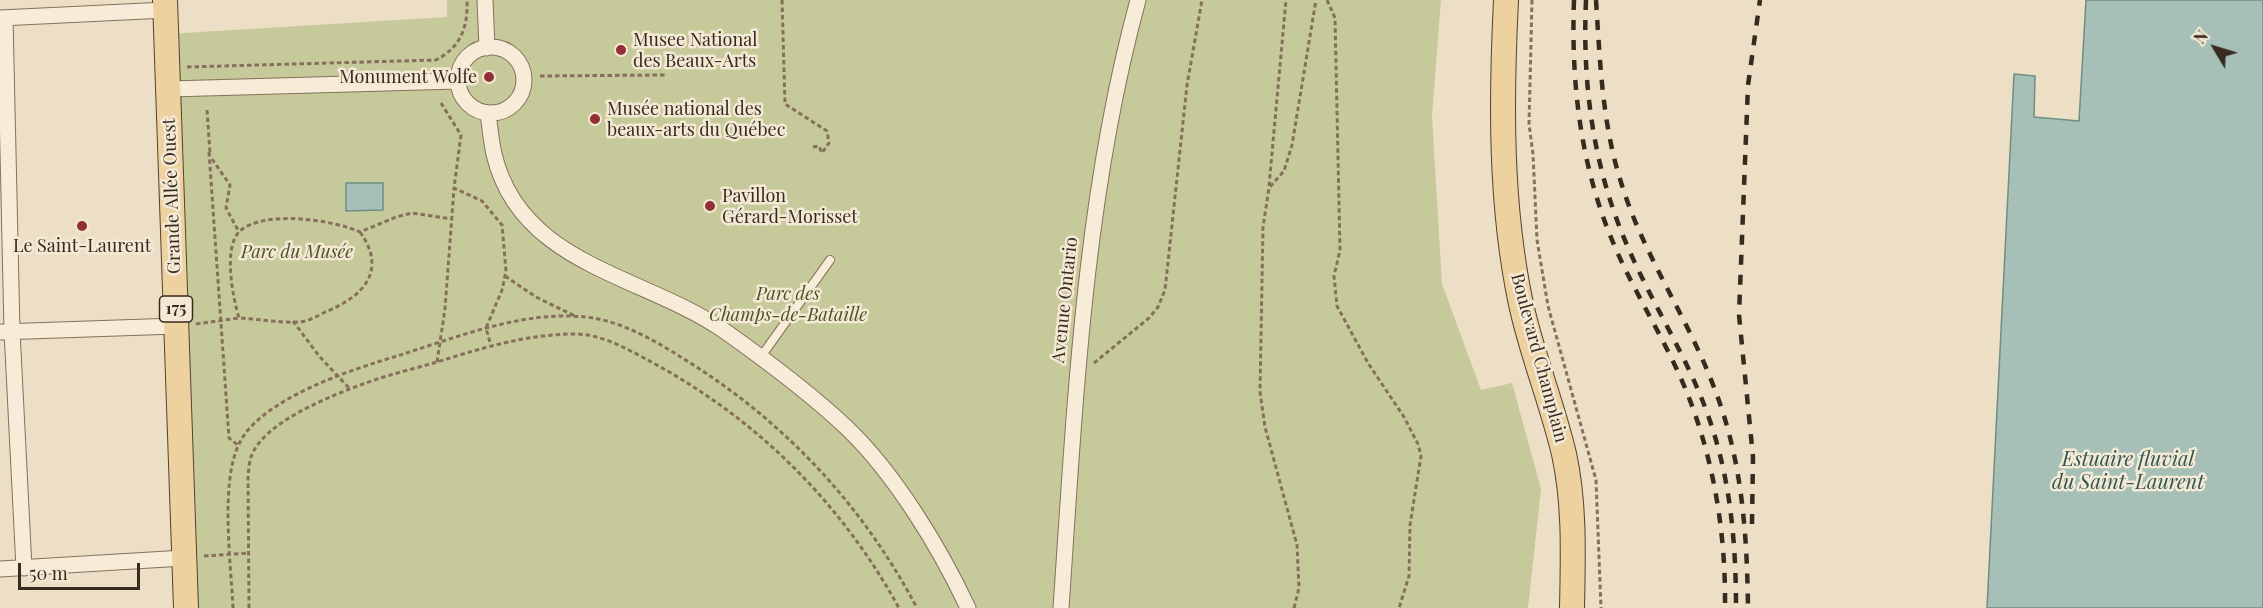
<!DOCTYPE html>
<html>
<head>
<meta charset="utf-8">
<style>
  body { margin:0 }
  #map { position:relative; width:2263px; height:608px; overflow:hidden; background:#ecdfc5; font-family:"Playfair Display",serif }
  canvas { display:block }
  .north { position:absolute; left:2185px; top:18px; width:60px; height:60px; -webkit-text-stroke:4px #f4e9d5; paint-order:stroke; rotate:308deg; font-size:16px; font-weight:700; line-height:24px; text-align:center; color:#372a1f }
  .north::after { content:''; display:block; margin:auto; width:21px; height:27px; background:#372a1f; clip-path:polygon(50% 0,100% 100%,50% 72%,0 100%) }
  .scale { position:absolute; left:18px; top:563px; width:122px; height:27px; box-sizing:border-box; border:3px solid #372a1f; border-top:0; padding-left:8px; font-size:18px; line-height:21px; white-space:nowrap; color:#372a1f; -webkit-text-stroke:4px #f4e9d5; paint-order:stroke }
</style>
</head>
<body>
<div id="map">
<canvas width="2263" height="608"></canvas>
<div class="north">N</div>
<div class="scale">50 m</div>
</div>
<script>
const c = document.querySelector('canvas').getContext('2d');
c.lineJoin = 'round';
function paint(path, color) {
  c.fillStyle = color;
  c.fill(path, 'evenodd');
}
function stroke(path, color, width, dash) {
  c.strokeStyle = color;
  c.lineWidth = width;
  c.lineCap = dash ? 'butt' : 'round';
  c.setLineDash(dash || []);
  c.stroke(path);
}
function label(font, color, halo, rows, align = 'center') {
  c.font = font + ' "Playfair Display",serif';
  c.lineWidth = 5;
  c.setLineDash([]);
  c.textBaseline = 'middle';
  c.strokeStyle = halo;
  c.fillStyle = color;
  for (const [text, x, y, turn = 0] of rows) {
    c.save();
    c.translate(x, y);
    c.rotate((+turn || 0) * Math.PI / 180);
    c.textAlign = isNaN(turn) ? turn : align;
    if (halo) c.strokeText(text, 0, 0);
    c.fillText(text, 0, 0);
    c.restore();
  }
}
paint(new Path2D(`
  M447,0H1441L1432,116L1442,284L1481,390L1512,383L1541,489L1528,608H186L167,34L447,17Z`), '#c6ca9a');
const water = new Path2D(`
  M2086,0H2263V608H1987L2014,74L2035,76L2034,117L2079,121Z
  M346,183H383V210L346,211Z`);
paint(water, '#a7c0b7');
stroke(water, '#6e8e84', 1.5);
const lane = new Path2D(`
  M760,358L830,260`);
const street = new Path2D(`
  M485,0L487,48
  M0,18L166,10
  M5,18L12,331L24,568
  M458 80a33 33 0 1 1 66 0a33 33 0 1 1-66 0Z
  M169,89L458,81
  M488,114C490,127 491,141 494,154C520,266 645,275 726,332C767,361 810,393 847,428C895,474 940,548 968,608
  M0,332L176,326
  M0,569L184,558
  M1061,608C1075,404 1084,198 1138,0`);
const primary = new Path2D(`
  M165,0L186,608
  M1506,0C1501,101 1500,205 1521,304C1532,355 1552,403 1564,454C1575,504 1573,556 1572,608`);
stroke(lane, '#86705c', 10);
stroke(street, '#86705c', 17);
stroke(primary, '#543f30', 26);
stroke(new Path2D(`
  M782,0L785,104L827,131L829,143L822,153L819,146L813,147
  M1327,0L1335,18L1340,250L1334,276L1337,306L1368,363L1404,417L1418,444L1421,456L1410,525L1409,576L1399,608
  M1532,0L1529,124L1533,154L1537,240L1548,306L1596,480L1601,608
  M187,67L436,60C461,47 468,27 467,0
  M540,76L667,75
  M441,103L461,135L454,188L482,201L502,225L506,271L502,290L486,328L491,346
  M207,110L210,153
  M209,152L229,438L238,445
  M212,159L230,185L226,208L239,232
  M1269,186L1286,0
  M360,232C388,271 363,297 325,312C318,316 307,322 299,322C279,323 259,319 239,318C233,298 223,249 239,232C262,209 334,220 360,232L396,217L412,213L452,219
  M505,276L536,297L575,316
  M293,321L319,356L350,389
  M196,324L239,318
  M437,362L445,309L454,188
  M1094,363L1149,318L1158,307L1165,290L1187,85L1202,0
  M204,556L248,553
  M233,608C231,564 220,483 239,444C260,399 353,369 397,356C458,337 528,308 593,318C625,323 657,342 684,359C784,421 862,504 917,608
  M249,608L248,475C249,469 249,462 251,457C263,422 331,396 363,384C387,375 413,369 437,362C482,348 527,334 575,334C603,334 631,351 655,364C759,421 842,504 899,608
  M1294,608L1299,588L1297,545L1265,427L1260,392L1263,227L1269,188L1284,171L1292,145L1316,0`), '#86705c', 3, [4.5, 3]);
stroke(lane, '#f7ecd8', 8);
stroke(street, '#f7ecd8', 15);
stroke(primary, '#edd19f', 24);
stroke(new Path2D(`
  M1574,0C1571,82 1580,163 1612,240C1631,286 1658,328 1679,374C1712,447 1726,528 1725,608
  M1586,0C1582,88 1594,172 1630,252C1656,311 1691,363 1711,424C1731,484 1736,546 1736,608
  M1596,0C1600,61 1602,121 1620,179C1642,254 1688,317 1715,390C1742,460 1747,533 1748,608
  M1752,524L1753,457L1739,315L1748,85L1760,0`), '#372a1f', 4.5, [10, 10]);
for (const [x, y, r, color] of [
  [621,50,6,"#922f35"],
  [489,77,6,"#922f35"],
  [595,119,6,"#922f35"],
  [710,206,6,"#922f35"],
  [82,226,6,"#922f35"]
]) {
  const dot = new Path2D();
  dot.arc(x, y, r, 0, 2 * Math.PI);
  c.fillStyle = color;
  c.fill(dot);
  stroke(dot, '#f4e9d5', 2);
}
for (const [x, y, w] of [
  [176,309,33]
]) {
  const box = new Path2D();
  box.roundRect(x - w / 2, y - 13, w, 26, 4.5);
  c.fillStyle = '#f4e9d5';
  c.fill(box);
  stroke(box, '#372a1f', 1.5);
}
label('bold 16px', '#372a1f', null, [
  ["175",176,309]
]);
label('18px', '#372a1f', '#f4e9d5', [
  ["Musee National",633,40],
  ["des Beaux-Arts",633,61],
  ["Monument Wolfe",477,77,"right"],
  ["Musée national des",607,109],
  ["beaux-arts du Québec",607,130],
  ["Pavillon",722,196],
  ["Gérard-Morisset",722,217],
  ["Le Saint-Laurent",82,246,"center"]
], 'left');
label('18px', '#372a1f', '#f4e9d5', [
  ["Grande Allée Ouest",172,196,-92],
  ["Avenue Ontario",1065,300,-84],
  ["Boulevard Champlain",1539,358,75]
]);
label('italic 18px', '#4a5227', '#f4e9d5', [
  ["Parc du Musée",297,252],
  ["Parc des",788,294],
  ["Champs-de-Bataille",788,315]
]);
label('italic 20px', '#2f5652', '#f4e9d5', [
  ["Estuaire fluvial",2128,460],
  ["du Saint-Laurent",2128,483]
]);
</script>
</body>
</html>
